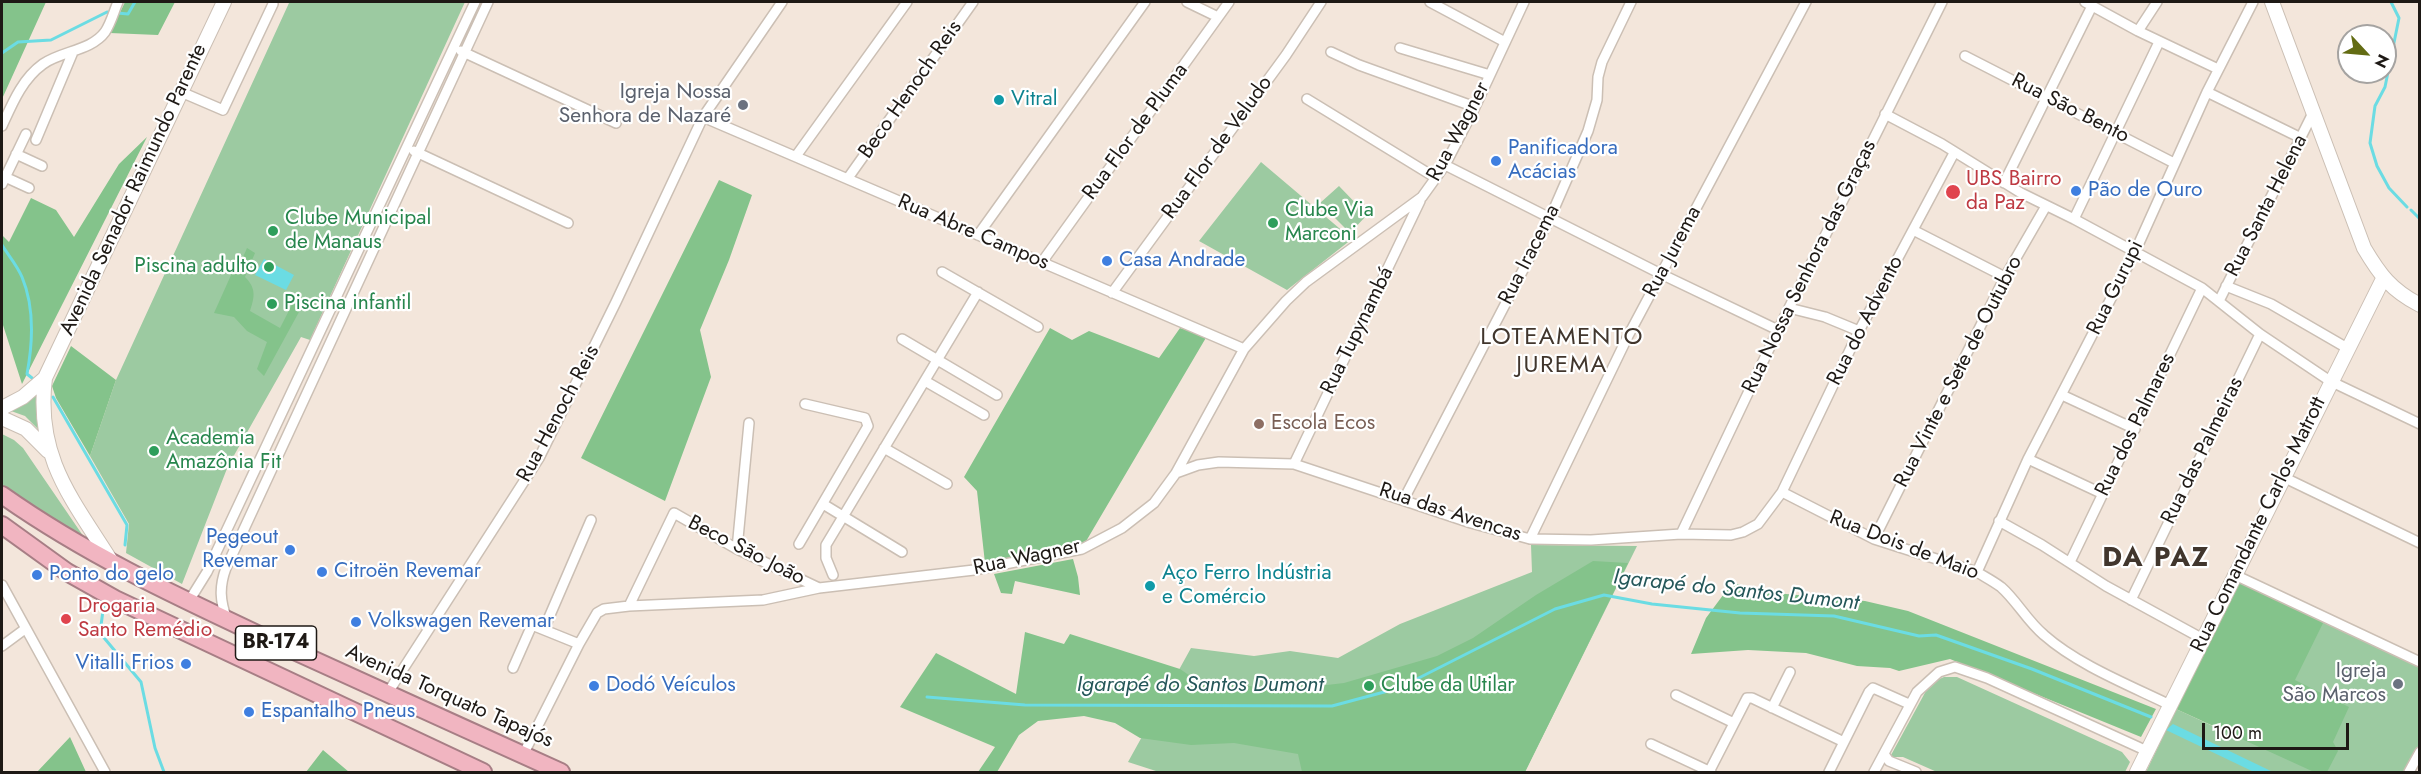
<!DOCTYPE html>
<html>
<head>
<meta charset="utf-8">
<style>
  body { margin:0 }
  #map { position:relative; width:2421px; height:774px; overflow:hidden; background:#f3e6db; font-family:Jost,sans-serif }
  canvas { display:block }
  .frame { position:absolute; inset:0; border:3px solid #1e1915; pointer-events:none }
  .north { position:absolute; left:2337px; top:24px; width:60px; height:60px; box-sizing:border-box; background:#fff; border:2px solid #a5a3a1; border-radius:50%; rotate:116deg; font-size:16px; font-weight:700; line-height:24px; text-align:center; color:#1e1915 }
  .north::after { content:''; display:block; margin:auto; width:21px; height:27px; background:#636c13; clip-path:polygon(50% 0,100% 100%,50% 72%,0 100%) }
  .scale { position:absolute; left:2202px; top:723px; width:147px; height:27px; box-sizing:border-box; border:3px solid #1e1915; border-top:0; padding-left:8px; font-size:18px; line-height:21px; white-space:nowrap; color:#1e1915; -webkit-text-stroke:4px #fff; paint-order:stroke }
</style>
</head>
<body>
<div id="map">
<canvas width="2421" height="774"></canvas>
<div class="frame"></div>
<div class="north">N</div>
<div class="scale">100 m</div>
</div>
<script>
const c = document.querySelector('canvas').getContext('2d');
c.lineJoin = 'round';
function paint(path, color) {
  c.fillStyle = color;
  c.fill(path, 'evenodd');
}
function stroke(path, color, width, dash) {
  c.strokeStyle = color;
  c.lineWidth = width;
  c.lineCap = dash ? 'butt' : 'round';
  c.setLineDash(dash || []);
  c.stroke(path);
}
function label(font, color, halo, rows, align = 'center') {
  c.font = font + ' Jost,sans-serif';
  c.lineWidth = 4.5;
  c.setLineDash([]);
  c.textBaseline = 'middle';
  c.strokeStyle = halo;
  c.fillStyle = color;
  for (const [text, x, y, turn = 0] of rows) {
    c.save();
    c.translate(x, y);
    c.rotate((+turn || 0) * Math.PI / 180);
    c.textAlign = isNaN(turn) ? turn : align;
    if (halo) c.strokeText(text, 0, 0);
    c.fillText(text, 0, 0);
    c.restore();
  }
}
paint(new Path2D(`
  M287,2H465L310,340L301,337L228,466L182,584L126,553L129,524L90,456L116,380L289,3Z
  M1261,162L1352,239L1287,290L1199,241Z
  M1339,186L1367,215L1350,233L1320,203Z
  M38,390L36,410L38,429L25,416L11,411Z
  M2,434L14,440L23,448L88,543L48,519L2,485Z
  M1531,545L1637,546L1525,772H1159L1128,762L1191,648L1254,656L1290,651L1338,658L1400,624L1532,572Z
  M2282,599L2419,666V749L2407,772H2146L2176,709L2217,728Z
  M1944,677H1957L2122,752L2130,762L2125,772H1937L1903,757H1890L1927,689L1935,681Z`), '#9ccaa1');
paint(new Path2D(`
  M2,2H46L2,99Z
  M125,2H175L158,35L110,33Z
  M147,137L22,384L2,322V235L9,242L31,198L56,210L74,237L119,164Z
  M719,180L752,195L729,260L700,330L711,377L665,501L581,458Z
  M247,248L255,253L245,277C256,288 255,296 250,311L280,328L297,295L305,301L264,376L257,369L267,342L247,331L234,317L214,313L236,264H240Z
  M1050,328L1072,340L1089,331L1159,358L1180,328L1207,336L1085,543L1062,553L985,563L977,491L964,477Z
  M71,346L116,380L90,456L56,398L52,386Z
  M1073,559L1078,577L1080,595L1015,581L1012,594L1001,593L994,574Z
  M1593,561L1628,563L1525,772H1302L1298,754L1234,743L1191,745L1140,738L1115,723L1084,716L1038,721L1019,735L997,772H978L995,747L900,707L936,653L1016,694L1025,632L1064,644L1070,634L1180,669L1196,680L1284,690L1344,683L1437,656L1473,638L1536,595Z
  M2241,577L2324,621L2295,680L2349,707L2333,742L2338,751L2327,772H2314L2176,709Z
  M1732,583L1786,594L1865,601L1908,611L2156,709L2141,737L1950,659L1899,671L1890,668L1857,666L1806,653L1748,650L1691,654L1706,618Z
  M70,737L86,772H37Z
  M323,750L349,772H306Z`), '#84c38b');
paint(new Path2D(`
  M264,259L294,275L286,290L255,275Z
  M2173,724L2273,772H2254L2166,730Z`), '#6bdce3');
stroke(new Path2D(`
  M2391,2L2399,18L2385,87L2375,106L2370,143L2377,166L2389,188L2407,207
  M2,53L18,42L51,40L107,12L128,14L135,2
  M2411,210L2420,219
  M2,245C8,255 17,265 22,277C35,308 33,342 27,374L32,378
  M53,397L127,525L125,545
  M104,603L100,633L141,682L155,748L164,772
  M927,697L1025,705L1332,706L1399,688L1555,609L1604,595L1652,604L1740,613L1834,616L1919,636L1936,635L2032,669L2151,717`), '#6bdce3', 3);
const street = new Path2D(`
  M1187,2L1218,17
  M1430,2L1505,42
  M2085,2L2138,31L2218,69
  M2138,31L2157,2
  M1400,48L1490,75
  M461,51L616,123
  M1331,52L1359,65L1475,107
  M1965,56L2174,163
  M181,92L223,110L273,4
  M2207,92L2301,138
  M1307,99L1436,178
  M1885,114L1942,144L2021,193L2074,219L2202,288L2260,334L2330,381L2420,424
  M703,117L1244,349
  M2,126C12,104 22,79 43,64C61,51 91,51 105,32C111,23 114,11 118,2
  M36,140L73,52
  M414,151L568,223
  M16,154L42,166
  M796,156L907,2
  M1445,165L1661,274L1778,330
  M5,177L29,188
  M848,178L973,2
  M2004,183L2092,6
  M2,184L26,134
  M2074,219L2159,42
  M1913,230L2005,277
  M978,235L1145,2
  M1042,262L1229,2
  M942,272L1038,327
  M2226,286L2271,304L2347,348
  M1112,293L1286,55L1321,2
  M2219,301L2314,111
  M1789,308L1825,317L1859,331
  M902,339L997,395
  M925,381L984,415
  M2062,395L2135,429
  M884,448L947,484
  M2028,459L2103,494
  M1294,464L1420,201
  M1176,473L1198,465L1219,462L1294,464L1471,523L1530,539L1591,540L1681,534L1731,535L1743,532L1758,524L1782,492L1859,331L1954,153
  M2283,477L2420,543
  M1782,492L1874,539L1977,572C1985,577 1993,581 2001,587C2017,601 2027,621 2044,635C2078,665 2129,685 2170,705
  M1404,499L1550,218L1588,131L1597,100L1598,77L1602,62L1631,2
  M823,504L902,552
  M1999,521L2042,545L2106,586L2203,639
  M1681,534L1778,330L1942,2
  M1530,539L1628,336L1806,2
  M1874,539L2005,277L2046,206
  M799,544L868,426L865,418L805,404
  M737,549L749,423
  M2070,562L2202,288
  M1977,572L2028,459L2135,252L2207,92L2253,2
  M833,575L826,558V545L978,292
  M2235,575L2420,662
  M2,585L105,772
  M2131,600L2260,334
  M189,601L207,572L475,2
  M629,606L674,513L737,549L819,588
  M227,620C220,601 219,587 226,568L488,2
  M544,629L591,520
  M2,646L25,629
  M513,668L532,625L579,644
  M387,694L539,458L616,302L703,117L782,2
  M1676,695L1734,723
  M1772,708L1790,672
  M1651,744L1711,772
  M1884,754L1889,761L1916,772
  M523,755L579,644L597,613L604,609L629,606L763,600L819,588L974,570L1082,549L1122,528L1154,503L1176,473L1244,349L1286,301L1306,282L1422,197L1445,165L1475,107L1524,2
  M1709,772L1747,698H1752L1844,742
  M1829,772L1869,692L1873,688L1909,704
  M1874,772L1917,692L1939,672L1955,667L1987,678L2147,751
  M2409,772L2420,752`);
const secondary = new Path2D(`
  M2272,2L2364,248C2380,275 2391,290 2420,305
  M2,408L23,397L45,378
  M2,418L26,429L48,451
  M113,564C73,500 35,458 45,378L224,2
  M2137,772L2383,279`);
const highway = new Path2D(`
  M2,495C87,555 176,596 270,640C367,685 464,728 561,772
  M2,525L67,572L115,599L483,772`);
stroke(street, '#cbbfb4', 12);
stroke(secondary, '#cbbfb4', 16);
stroke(highway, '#a77e85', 20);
stroke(street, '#fff', 9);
stroke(secondary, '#fff', 14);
stroke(highway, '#f1b5c1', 16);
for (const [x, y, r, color] of [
  [999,100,6,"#0f9aa8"],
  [743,105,6,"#6b7280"],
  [1496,161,6,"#3f7fe0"],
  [2076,191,6,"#3f7fe0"],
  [1953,192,8,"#e0444e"],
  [1273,223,6,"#2e9e5b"],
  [273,231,6,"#2e9e5b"],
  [1107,261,6,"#3f7fe0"],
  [269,267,6,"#2e9e5b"],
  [272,304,6,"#2e9e5b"],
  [1259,424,6,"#8d6e63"],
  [154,451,6,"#2e9e5b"],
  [290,550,6,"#3f7fe0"],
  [322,572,6,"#3f7fe0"],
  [37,575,6,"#3f7fe0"],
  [1150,586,6,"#0f9aa8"],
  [66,619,6,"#e0444e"],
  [356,622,6,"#3f7fe0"],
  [186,664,6,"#3f7fe0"],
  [2398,684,6,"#6b7280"],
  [594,686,6,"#3f7fe0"],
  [1369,686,6,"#2e9e5b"],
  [249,712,6,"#3f7fe0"]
]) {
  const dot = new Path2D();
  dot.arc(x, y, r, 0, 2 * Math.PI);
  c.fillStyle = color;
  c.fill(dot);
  stroke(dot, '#fff', 2);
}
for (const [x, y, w] of [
  [276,643,81]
]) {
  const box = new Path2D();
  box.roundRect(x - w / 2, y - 17, w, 34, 4.5);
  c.fillStyle = '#fff';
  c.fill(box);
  stroke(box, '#1e1915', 1.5);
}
label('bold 20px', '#1e1915', null, [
  ["BR-174",276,643]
]);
label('21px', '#1e1915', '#fff', [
  ["Beco Henoch Reis",911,90,-55],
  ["Rua São Bento",2070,109,27],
  ["Rua Flor de Pluma",1136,132,-54],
  ["Rua Wagner",1459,132,-62],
  ["Rua Flor de Veludo",1218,148,-54],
  ["Avenida Senador Raimundo Parente",134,190,-65],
  ["Rua Santa Helena",2267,206,-63],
  ["Rua Abre Campos",973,233,23],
  ["Rua Jurema",1673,252,-62],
  ["Rua Iracema",1530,255,-63],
  ["Rua Nossa Senhora das Graças",1810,267,-64],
  ["Rua Gurupi",2116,288,-64],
  ["Rua do Advento",1866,321,-63],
  ["Rua Tupynambá",1358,331,-64],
  ["Rua Vinte e Sete de Outubro",1959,372,-63],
  ["Rua Henoch Reis",559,414,-62],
  ["Rua dos Palmares",2136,425,-64],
  ["Rua das Palmeiras",2203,451,-64],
  ["Rua das Avencas",1450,513,18],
  ["Rua Comandante Carlos Matrott",2259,525,-64],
  ["Rua Dois de Maio",1904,546,21],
  ["Beco São João",746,551,27],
  ["Rua Wagner",1027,558,-12],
  ["Avenida Torquato Tapajós",449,697,24]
]);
label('21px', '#5b616d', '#fff', [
  ["Igreja Nossa",731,93],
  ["Senhora de Nazaré",731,117],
  ["Igreja",2386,672],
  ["São Marcos",2386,696]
], 'right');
label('21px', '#0d838f', '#fff', [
  ["Vitral",1011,100],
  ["Aço Ferro Indústria",1162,574],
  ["e Comércio",1162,598]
], 'left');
label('21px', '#366cbe', '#fff', [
  ["Panificadora",1508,149],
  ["Acácias",1508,173],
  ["Pão de Ouro",2088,191],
  ["Casa Andrade",1119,261],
  ["Pegeout",278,538,"right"],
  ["Revemar",278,562,"right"],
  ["Citroën Revemar",334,572],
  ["Ponto do gelo",49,575],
  ["Volkswagen Revemar",368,622],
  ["Vitalli Frios",174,664,"right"],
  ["Dodó Veículos",606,686],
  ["Espantalho Pneus",261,712]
], 'left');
label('21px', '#be3a42', '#fff', [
  ["UBS Bairro",1966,180],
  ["da Paz",1966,204],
  ["Drogaria",78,607],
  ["Santo Remédio",78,631]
], 'left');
label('21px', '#27864d', '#fff', [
  ["Clube Via",1285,211],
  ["Marconi",1285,235],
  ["Clube Municipal",285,219],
  ["de Manaus",285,243],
  ["Piscina adulto",257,267,"right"],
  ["Piscina infantil",284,304],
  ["Academia",166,439],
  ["Amazônia Fit",166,463],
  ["Clube da Utilar",1381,686]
], 'left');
label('21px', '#785e54', '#fff', [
  ["Escola Ecos",1271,424]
], 'left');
label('italic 22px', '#255759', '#fff', [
  ["Igarapé do Santos Dumont",1736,591,6],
  ["Igarapé do Santos Dumont",1200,686]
]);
c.letterSpacing = '1.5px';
label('24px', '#41362d', '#fff', [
  ["LOTEAMENTO",1562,338],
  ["JUREMA",1562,366]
]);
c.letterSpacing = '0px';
c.letterSpacing = '1.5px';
label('bold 27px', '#41362d', '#fff', [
  ["DA PAZ",2156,559]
]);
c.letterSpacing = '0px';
</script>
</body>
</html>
